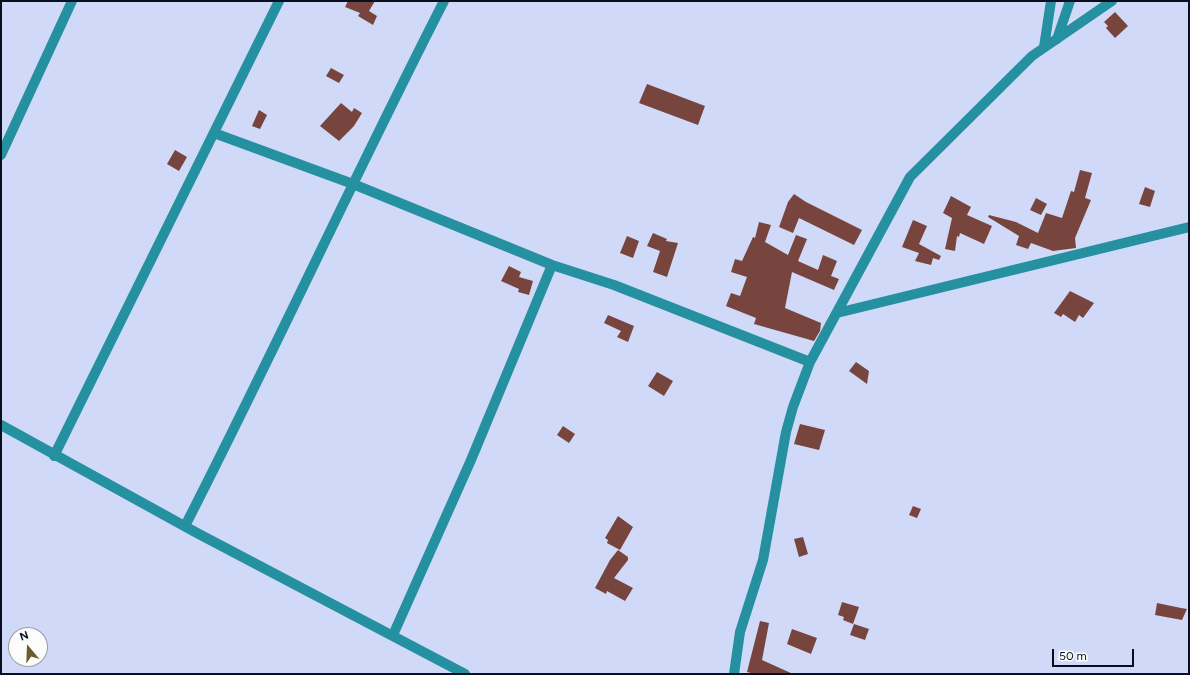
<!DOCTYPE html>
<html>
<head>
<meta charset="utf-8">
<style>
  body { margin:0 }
  #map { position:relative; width:1190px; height:675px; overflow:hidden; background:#d0daf8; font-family:Figtree,sans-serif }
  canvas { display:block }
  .frame { position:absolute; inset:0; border:2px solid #0a0f20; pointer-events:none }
  .north { position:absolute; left:8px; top:627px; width:40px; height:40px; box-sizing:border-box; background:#fcfcfc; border:1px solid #9b9da4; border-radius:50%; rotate:341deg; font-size:11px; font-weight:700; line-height:16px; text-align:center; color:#0a0f20 }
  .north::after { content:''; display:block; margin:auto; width:14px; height:18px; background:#6e5c2a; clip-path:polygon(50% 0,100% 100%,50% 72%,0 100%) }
  .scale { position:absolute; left:1052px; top:649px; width:82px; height:18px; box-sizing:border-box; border:2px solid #0a0f20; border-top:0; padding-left:5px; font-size:12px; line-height:14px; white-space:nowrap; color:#0a0f20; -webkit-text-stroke:3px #fcfcfc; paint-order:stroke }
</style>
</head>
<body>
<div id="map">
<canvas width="1190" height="675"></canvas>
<div class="frame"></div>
<div class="north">N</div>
<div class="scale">50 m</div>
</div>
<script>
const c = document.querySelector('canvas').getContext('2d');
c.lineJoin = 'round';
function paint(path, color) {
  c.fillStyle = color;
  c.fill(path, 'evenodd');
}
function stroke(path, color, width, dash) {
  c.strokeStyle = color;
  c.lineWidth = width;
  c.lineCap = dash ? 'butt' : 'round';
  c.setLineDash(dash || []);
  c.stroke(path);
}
paint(new Path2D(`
  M348,1H375L369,11L377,16L373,25L358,16L360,13L345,7Z
  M1115,12L1128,26L1115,38L1106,28L1108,26L1104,22Z
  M331,68L344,75L339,83L326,76Z
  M647,84L705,106L698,125L639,103Z
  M341,103L352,112L354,108L362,113L354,126L339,141L320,126Z
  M259,110L267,115L260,129L252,126Z
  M175,150L187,157L179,171L167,164Z
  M1080,170L1092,173L1085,198L1091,200L1075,238L1076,248L1053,251L1031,243L1028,249L1016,245L1019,236L988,217L989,215L1016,222L1038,233L1046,213L1062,218L1071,191L1074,192Z
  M1145,187L1155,191L1150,207L1139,204Z
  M794,194L806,202L862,230L854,245L799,218L793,233L779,227L788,202Z
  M951,196L971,207L967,215L992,226L984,244L960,233L959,237L957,236L955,251L945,249L952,218L943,213Z
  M1036,198L1047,204L1041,215L1030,210Z
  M913,220L927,226L919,244L941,256L939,260L933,258L931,265L915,261L919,253L902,247Z
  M759,222L771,225L765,242L788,255L796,235L807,239L798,261L818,270L823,255L837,261L831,276L839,279L834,290L792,272L785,308L821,323L820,331L814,341L754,324L756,318L726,306L731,293L740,296L747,277L731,272L735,259L742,261L753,237L755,238Z
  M653,233L667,239L666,241L678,243L667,277L653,272L660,251L647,246Z
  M627,236L639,241L633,258L620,253Z
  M509,266L521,272L519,277L533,281L529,295L518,292L519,289L501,281Z
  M1070,291L1094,303L1083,318L1079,315L1075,322L1063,314L1061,317L1054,313Z
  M608,315L634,326L628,342L617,337L621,331L604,323Z
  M856,362L869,371L867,384L849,371Z
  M657,372L673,381L664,396L648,386Z
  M800,424L825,430L819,450L794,444Z
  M563,426L575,434L569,443L557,435Z
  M913,506L921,509L917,518L909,515Z
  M618,516L633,527L620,550L607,543L608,540L605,538Z
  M803,537L808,554L799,557L794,539Z
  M618,550L628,557V560L614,578L633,588L625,601L607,591L606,594L595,588L610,560Z
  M842,602L859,607L853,624L843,620L844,617L838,615Z
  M1157,603L1181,608L1187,609L1182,620L1155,615Z
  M760,621L769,623L762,660L793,674H755L747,672Z
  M854,624L869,629L865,640L850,635Z
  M792,629L817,638L811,654L787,644Z`), '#77453d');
stroke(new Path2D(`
  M1057,39L1070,1
  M1044,47L1051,1
  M214,133L353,184L552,265L614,285L810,362
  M1,155L72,1
  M837,313L1189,227
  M1,425L197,533L465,674
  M54,456L279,1
  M185,526C274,352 355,175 444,1
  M393,635L471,460L552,265
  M734,674L740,632L763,560L786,432L793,407L810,362L910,177L1032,56L1112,1`), '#2590a0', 10);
</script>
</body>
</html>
